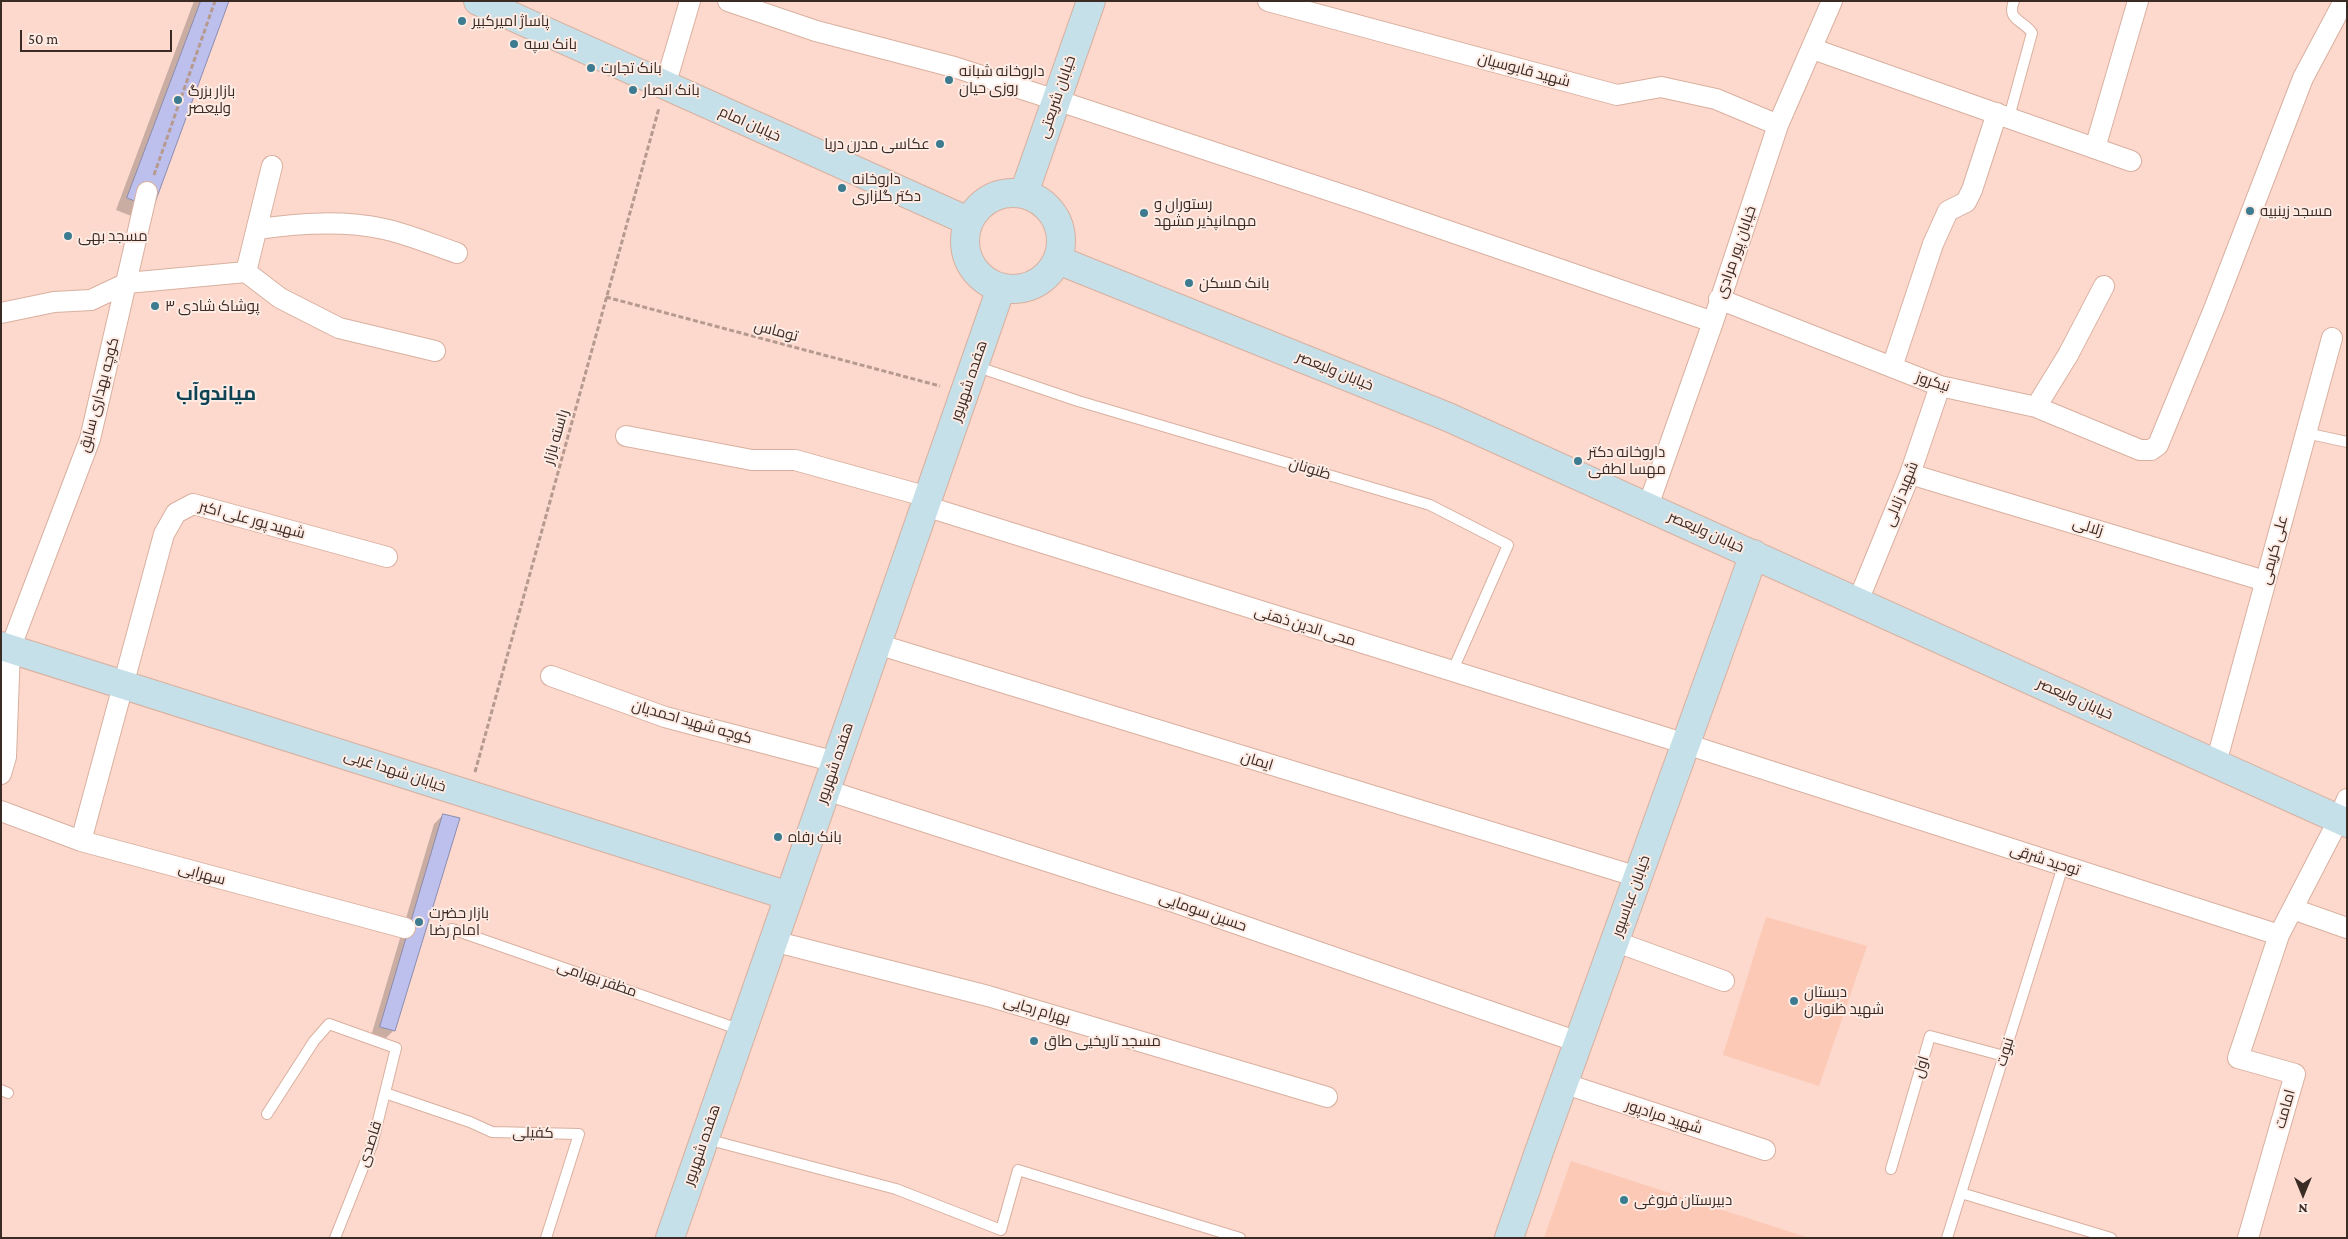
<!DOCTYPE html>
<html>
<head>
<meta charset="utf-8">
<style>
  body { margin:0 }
  #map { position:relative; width:2348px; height:1239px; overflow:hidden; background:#fcd9cc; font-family:"Crimson Pro",serif }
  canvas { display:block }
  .frame { position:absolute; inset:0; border:2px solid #3b2b25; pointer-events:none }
  .north { position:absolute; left:2278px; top:1169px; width:50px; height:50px; -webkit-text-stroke:4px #fdebe4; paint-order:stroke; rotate:180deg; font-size:14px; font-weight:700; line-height:20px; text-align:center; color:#3b2b25 }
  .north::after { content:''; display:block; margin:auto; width:18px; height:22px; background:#3b2b25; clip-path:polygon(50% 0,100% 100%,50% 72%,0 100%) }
  .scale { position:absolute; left:20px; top:30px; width:152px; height:22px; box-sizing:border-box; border:2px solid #3b2b25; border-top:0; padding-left:6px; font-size:15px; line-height:18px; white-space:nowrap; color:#3b2b25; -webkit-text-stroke:4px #fdebe4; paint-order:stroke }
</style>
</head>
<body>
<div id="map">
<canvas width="2348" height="1239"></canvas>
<div class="frame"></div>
<div class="north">N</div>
<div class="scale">50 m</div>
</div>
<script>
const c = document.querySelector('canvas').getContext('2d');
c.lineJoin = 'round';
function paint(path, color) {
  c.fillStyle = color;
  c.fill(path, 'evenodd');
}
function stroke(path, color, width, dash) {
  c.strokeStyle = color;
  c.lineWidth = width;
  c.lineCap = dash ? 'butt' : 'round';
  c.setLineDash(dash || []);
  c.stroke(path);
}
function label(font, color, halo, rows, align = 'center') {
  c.font = font + ' "Crimson Pro",Cairo,serif';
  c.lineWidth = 4;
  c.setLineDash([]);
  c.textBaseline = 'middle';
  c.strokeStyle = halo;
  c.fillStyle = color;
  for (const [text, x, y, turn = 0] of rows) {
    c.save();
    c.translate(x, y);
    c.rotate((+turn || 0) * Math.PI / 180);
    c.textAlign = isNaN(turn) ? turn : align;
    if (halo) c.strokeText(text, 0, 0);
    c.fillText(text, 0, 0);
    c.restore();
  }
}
paint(new Path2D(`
  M1766,917L1867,946L1819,1086L1723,1055Z
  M1571,1161L1809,1238H1544Z`), '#fcc9b6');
paint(new Path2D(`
  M194,1H228L139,219L116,210Z
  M443,815L394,1030L385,1039L371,1036L434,824Z`), '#0003');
const building = new Path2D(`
  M201,1H229L153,208L127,198Z
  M443,814L460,818L395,1031L380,1027Z`);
paint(building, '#bdc0ed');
stroke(building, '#8a8cb0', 1);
const service = new Path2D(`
  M2009,117L2032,33C2024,20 2006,21 2014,1
  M975,366L1078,401L1430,505L1508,545L1452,672
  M2306,433L2347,442
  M452,929L741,1030
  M1,1090L8,1093
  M385,1093L470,1122L492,1132L579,1134L546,1238
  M267,1114L314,1041L329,1024L396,1048L372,1145L335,1238
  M706,1139L896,1189L1001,1230L1018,1170L1240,1238
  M1891,1169L1930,1036L2004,1056
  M1961,1193L2111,1238
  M1947,1238L2063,866`);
const minor = new Path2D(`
  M728,1L816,31L954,67L1056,100L1364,202L1713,322
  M1268,1L1617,95L1661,87L1716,99L1778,125
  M1813,49L2131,161
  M665,86L690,1
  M2095,148L2138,1
  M258,229C300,223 343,220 384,229C408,234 433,245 457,253
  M246,272L272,166
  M1719,299L1940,386L2036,407L2140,450H2151L2158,445L2214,309L2303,78L2344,1
  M1,313L54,302L91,300L127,283L246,272L280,298L339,328L435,351
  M1892,367L1933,244L1948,211L1966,202L1972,190L1997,113
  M2036,407L2068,355L2104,286
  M626,436L752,460H795L928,497
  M1910,474L2265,581
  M925,506L1686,744L2279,935L2339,819L2347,799
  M1648,506L1713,322L1778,125L1832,1
  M1858,601L1910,474L1940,386
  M877,644L1638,877
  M551,676L665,717L836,762
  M2216,763L2332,338
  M1,774L6,757L10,649L90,439L147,192
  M826,790L1177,903L1578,1042
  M1,811L81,841L405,928
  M81,841L164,534L176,513L193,504L387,557
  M2293,909L2347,928
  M773,941L988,996L1327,1097
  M1614,941L1724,981
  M1563,1083L1765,1150
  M2248,1238L2295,1074L2238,1058L2279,935`);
const secondary = new Path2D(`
  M478,1L968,221
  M965 241a48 48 0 1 1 96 0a48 48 0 1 1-96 0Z
  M1024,193L1091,1
  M1058,260L1448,417L2347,823
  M1,646L789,896
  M670,1238L1001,288
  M1509,1238L1541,1146L1754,554`);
stroke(service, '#d9b0a0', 12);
stroke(minor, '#d9b0a0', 22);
stroke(secondary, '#d9b0a0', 30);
stroke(new Path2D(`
  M154,175L215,1
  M606,297L940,386
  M475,772L659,108`), '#b69a8f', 3, [5, 2.5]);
stroke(service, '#fff', 10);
stroke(minor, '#fff', 20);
stroke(secondary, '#c5e0e8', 28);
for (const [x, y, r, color] of [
  [462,21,5,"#3c7b90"],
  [514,44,5,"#3c7b90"],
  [591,68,5,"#3c7b90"],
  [949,80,5,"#3c7b90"],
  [633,90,5,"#3c7b90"],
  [178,100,5,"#3c7b90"],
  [940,144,5,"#3c7b90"],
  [842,188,5,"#3c7b90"],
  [2250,211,5,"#3c7b90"],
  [1144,213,5,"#3c7b90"],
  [68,236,5,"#3c7b90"],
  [1189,283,5,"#3c7b90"],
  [155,306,5,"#3c7b90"],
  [1578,461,5,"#3c7b90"],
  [778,837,5,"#3c7b90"],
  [419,922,5,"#3c7b90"],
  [1794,1001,5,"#3c7b90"],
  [1034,1041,5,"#3c7b90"],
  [1624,1200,5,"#3c7b90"]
]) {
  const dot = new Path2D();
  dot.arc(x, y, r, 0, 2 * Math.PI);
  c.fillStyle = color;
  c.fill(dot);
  stroke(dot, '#fdebe4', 2);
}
label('15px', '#3b2b25', '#fdebe4', [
  ["پاساژ امیرکبیر",472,21],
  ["بانک سپه",524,44],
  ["بانک تجارت",601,68],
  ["داروخانه شبانه",959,71],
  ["روزی حیان",959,88],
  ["بانک انصار",643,90],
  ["بازار بزرگ",188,91],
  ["ولیعصر",188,108],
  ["عکاسی مدرن دریا",930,144,"right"],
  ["داروخانه",852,179],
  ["دکتر گلزاری",852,196],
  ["رستوران و",1154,204],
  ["مهمانپذیر مشهد",1154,221],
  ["مسجد زینبیه",2260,211],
  ["مسجد بهی",78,236],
  ["بانک مسکن",1199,283],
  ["پوشاک شادی ۳",165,306],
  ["داروخانه دکتر",1588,452],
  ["مهسا لطفی",1588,469],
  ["بانک رفاه",788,837],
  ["بازار حضرت",429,913],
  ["امام رضا",429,930],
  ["دبستان",1804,992],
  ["شهید ظنونان",1804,1009],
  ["مسجد تاریخیی طاق",1044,1041],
  ["دبیرستان فروغی",1634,1200]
], 'left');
label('15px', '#3b2b25', '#fdebe4', [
  ["شهید قابوسیان",1524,70,15],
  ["خیابان شریعتی",1057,97,-71],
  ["خیابان امام",750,124,24],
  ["خیابان پور مرادی",1736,252,-71],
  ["توماس",776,331,15],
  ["خیابان ولیعصر",1335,371,22],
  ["هفده شهریور",969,381,-71],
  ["نیکروز",1933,382,18],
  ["کوچه بهداری سابق",99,395,-75],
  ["راسته بازار",556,437,-74],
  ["ظنونان",1310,469,17],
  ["شهید زلالی",1901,494,-68],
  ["شهید پور علی اکبر",252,520,15],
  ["زلالی",2088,527,17],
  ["خیابان ولیعصر",1706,532,24],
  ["علی کریمی",2274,550,-75],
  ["محی الدین ذهنی",1305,626,17],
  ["خیابان ولیعصر",2075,699,24],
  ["کوچه شهید احمدیان",692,722,16],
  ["ایمان",1257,761,17],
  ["هفده شهریور",835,763,-71],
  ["خیابان شهدا غربی",395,771,18],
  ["توحید شرقی",2045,860,18],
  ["سهرابی",202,874,15],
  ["خیابان عباسپور",1631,896,-70],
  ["حسین سومایی",1203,912,19],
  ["مظفر بهرامی",597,979,19],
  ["بهرام رجایی",1037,1010,16],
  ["نبوت",2005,1052,-73],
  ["اول",1921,1067,-73],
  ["امامت",2285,1109,-74],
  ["شهید مرادپور",1664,1117,18],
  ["کفیلی",533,1133,1],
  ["قاصدی",370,1144,-72],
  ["هفده شهریور",702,1145,-71]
]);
label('bold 20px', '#0d4353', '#fdebe4', [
  ["میاندوآب",216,394]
]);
</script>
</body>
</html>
